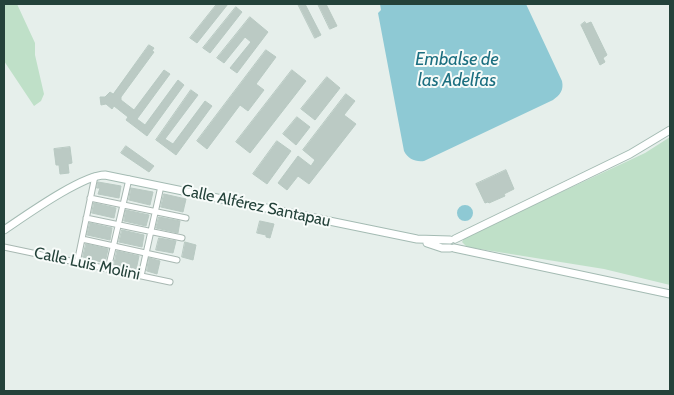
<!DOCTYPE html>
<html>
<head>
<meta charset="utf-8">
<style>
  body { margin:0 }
  #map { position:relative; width:674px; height:395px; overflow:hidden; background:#e6efeb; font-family:Cabin,sans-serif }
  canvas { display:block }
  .frame { position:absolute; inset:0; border:5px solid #24423a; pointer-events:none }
</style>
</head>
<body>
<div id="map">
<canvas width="674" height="395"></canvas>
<div class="frame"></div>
</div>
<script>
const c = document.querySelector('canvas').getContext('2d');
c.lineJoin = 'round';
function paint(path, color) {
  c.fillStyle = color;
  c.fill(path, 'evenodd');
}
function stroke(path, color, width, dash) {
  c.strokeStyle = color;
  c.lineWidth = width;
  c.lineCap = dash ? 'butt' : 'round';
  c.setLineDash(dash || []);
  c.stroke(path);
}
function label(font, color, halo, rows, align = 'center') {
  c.font = font + ' Cabin,sans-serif';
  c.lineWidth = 4;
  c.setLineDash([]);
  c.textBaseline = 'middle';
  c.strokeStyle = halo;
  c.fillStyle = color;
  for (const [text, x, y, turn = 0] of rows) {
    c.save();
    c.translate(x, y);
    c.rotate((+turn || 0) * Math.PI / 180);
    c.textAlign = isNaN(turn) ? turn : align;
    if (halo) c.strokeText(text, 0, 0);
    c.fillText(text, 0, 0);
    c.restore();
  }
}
paint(new Path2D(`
  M4,4H17L35,43V55L44,94L41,101L34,106L4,61Z
  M670,137V285L604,269L467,247L462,242L465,237L645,153Z`), '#bfe0c8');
paint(new Path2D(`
  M380,4H526L562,81C564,90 560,95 553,100L424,161C415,162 408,159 404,151L378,13L381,10Z
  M457 213a8 8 0 1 1 16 0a8 8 0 1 1-16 0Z`), '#8ec9d4');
const building = new Path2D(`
  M217,4H228L197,43L190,38Z
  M298,4H305L321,35L315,38Z
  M318,4H326L337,26L330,29Z
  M236,7L242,12L210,53L203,48Z
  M250,17L268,32L237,73L230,68L251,42L245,37L224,63L217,58Z
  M585,22L586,24L591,22L607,55L603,58L605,62L600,65L581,25Z
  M149,45L154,48L152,51L154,52L121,97V100L134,110L164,70L170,74L137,119L145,125L178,80L184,85L147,136L126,120L128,117L114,106L112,109L106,104L101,105L100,97H105L110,92L113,94Z
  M266,50L276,57L256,84L264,90L248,111L240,105L207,149L197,141Z
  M292,70L306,81L250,153L236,142Z
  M327,77L340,88L315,120L301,109Z
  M191,90L198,95L165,139L173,144L205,101L212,106L176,155L156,140Z
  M346,94L355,101L344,115L356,124L309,184L298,176L287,190L278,183L298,156L311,166L315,160L303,150Z
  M297,117L310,127L296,145L283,134Z
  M277,141L291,151L267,184L253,174Z
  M126,146L154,166L149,172L121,153Z
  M70,147L72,163L68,164L69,173L60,174L59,165H56L54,149Z
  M506,170L514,189L504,194L505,196L489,203L488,202L485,203L476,184Z
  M98,182L121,186L119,198L98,194L100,188H97Z
  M131,188L153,192L150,205L129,200Z
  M164,194L186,199L183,212L161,207Z
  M94,203L116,208L114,218L92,213Z
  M126,210L149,215L146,226L124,221Z
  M159,217L180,221L178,233L156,228Z
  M260,221L274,224L270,238L266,237V235L257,233Z
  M90,223L112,228L110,240L87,235Z
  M122,230L144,235L142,247L119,242Z
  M159,238L176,241L173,253L156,250Z
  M185,242L196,245L193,260L182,257Z
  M86,244L108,249L105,263L83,257Z
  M117,251L139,256L136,270L114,265Z
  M149,258L160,261L157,274L147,271Z`);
paint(building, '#bbcac4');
stroke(building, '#b8c9c2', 1);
const street = new Path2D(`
  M90,198L186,218
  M86,218L182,238
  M82,239L177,260
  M4,247L170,282
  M77,263L95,176
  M108,269L129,179
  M141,276L161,186`);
const secondary = new Path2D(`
  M4,230C25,216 82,175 105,175L417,239L450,240
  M455,239L630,154L670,130
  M427,243L442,248H450
  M454,248L670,294`);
stroke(street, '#a8b8b2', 7);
stroke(secondary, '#a4bbb3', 9);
stroke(street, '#fff', 5);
stroke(secondary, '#fff', 7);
label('16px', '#24423a', '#f7fbf9', [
  ["Calle Alférez Santapau",256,206,12],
  ["Calle Luis Molini",87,264,12]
]);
label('italic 18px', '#1c6f80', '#f7fbf9', [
  ["Embalse de",457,60],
  ["las Adelfas",457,81]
]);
</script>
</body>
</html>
